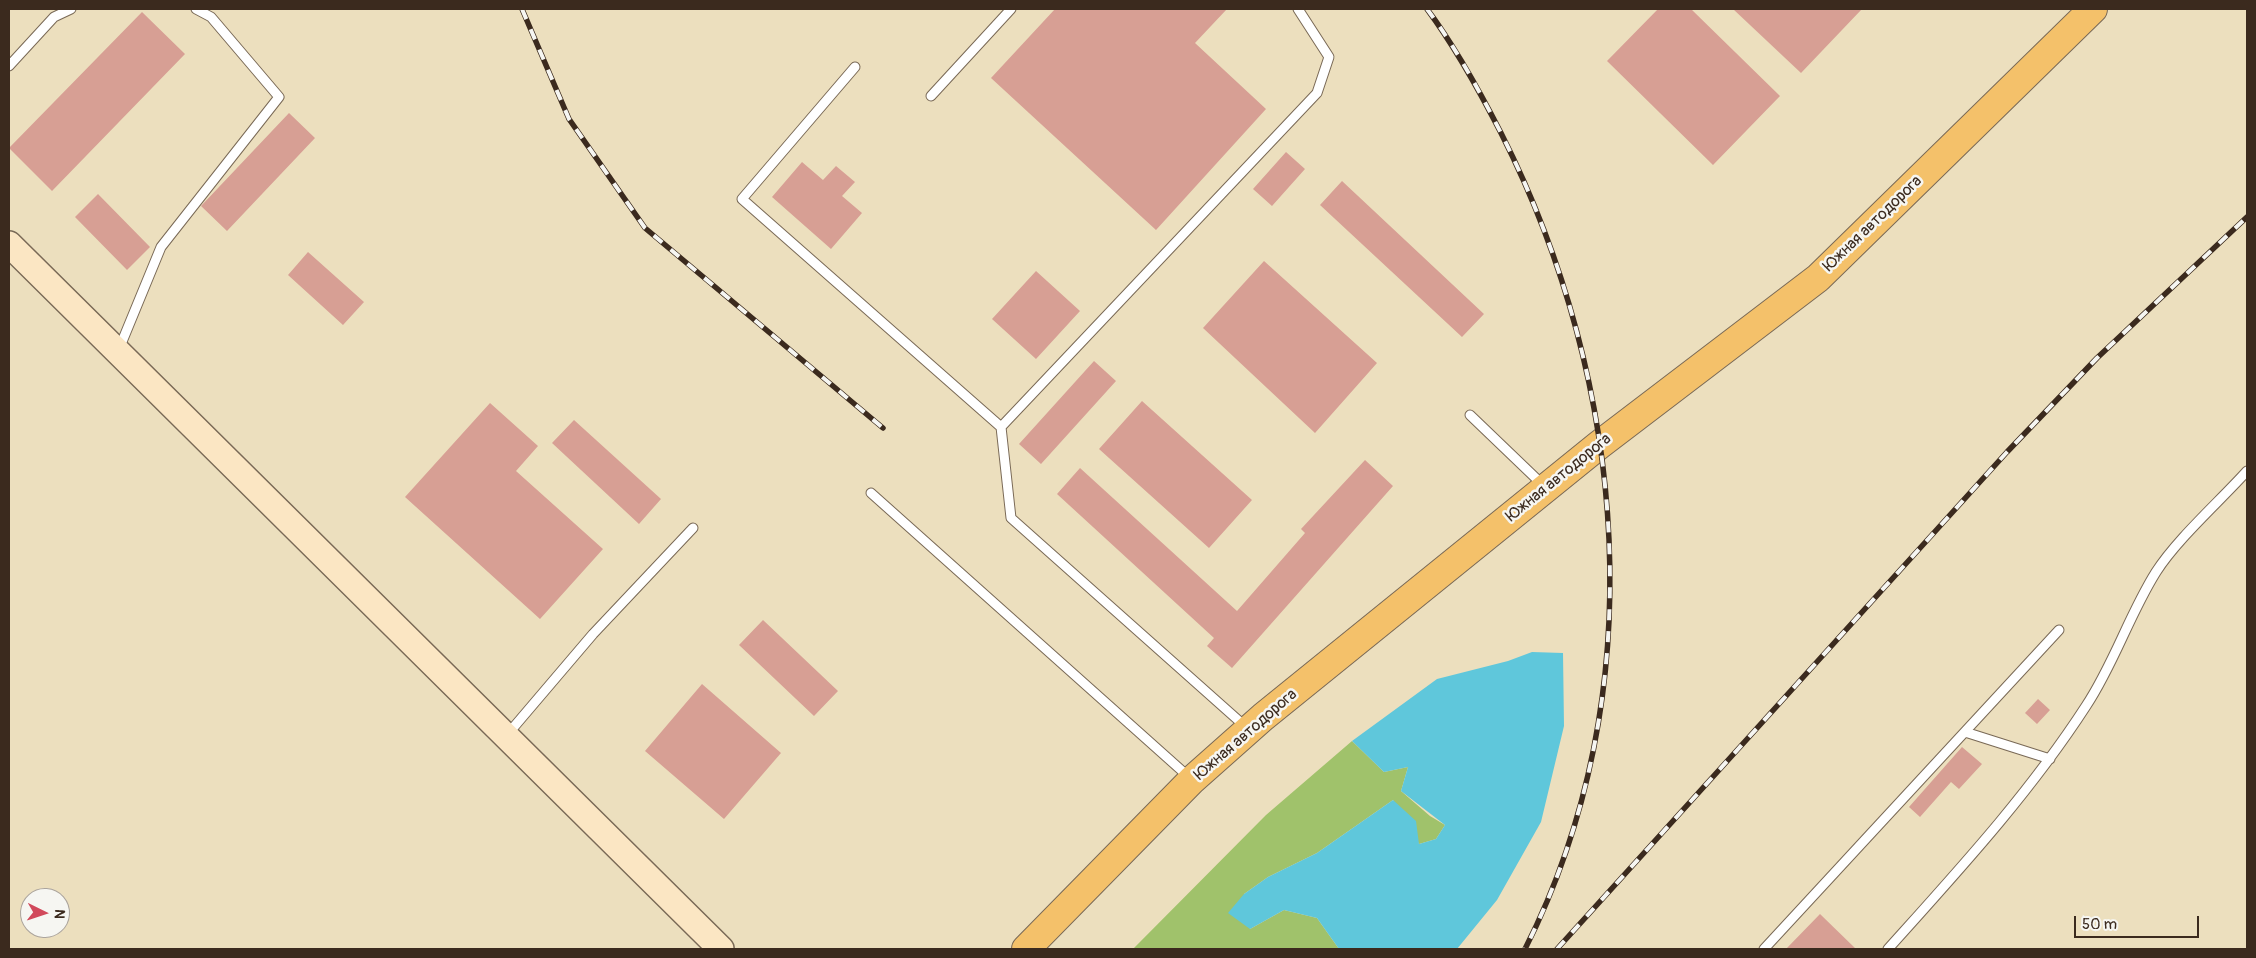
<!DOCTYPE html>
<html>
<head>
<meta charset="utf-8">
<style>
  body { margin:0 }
  #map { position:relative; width:2256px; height:958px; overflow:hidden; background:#ecdfbe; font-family:Pangolin,sans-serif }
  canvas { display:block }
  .frame { position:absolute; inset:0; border:10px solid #3b2a1e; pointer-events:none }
  .north { position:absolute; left:20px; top:888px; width:50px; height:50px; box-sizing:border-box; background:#f6f6f2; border:1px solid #aba49d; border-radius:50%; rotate:94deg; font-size:14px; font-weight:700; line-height:20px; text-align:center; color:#3b2a1e }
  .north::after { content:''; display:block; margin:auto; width:18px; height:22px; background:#d1495b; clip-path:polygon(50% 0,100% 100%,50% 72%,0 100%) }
  .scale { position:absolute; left:2074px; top:916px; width:125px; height:22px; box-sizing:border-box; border:2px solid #3b2a1e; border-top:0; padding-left:6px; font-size:15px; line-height:18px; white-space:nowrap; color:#3b2a1e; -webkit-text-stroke:4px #f6f6f2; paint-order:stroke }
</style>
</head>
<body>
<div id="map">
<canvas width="2256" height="958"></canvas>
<div class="frame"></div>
<div class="north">N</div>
<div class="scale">50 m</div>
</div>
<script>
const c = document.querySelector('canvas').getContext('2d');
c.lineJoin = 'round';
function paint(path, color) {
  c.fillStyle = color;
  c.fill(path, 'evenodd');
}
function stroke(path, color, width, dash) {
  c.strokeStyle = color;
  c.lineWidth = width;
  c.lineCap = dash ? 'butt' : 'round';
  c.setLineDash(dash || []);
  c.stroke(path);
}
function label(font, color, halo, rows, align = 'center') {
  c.font = font + ' Pangolin,sans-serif';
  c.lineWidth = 5;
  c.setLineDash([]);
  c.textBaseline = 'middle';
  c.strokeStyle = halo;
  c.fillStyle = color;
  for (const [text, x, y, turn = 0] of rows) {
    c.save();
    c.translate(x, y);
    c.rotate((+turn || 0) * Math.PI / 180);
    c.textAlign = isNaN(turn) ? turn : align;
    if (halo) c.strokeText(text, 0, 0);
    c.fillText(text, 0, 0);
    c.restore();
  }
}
paint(new Path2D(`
  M1352,741L1384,772L1408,767L1401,791L1430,816L1445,825L1436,839L1419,844L1393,800L1317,853L1268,877L1244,894L1250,929L1284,910L1317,918L1339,949H1133L1266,815Z`), '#a0c26b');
paint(new Path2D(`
  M1532,652L1563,653L1564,726L1541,822L1497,900L1457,949H1339L1317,918L1284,910L1250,929L1228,913L1244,894L1268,877L1317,853L1393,800L1416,821L1419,844L1436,839L1445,825L1401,791L1408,767L1384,772L1352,741L1437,679L1508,661Z`), '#5fc7db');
paint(new Path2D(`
  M1055,9H1227L1195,43L1266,109L1156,230L991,78Z
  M1658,9H1691L1780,96L1713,165L1607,61Z
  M1733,9H1862L1801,73Z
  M142,12L185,54L52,191L9,148Z
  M289,113L315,138L227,231L201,206Z
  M1286,152L1305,169L1272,206L1253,189Z
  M802,162L823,180L836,166L855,182L842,196L862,213L831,249L772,197Z
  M1342,181L1484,314L1462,337L1320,205Z
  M98,194L150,247L127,270L75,217Z
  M308,252L364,302L343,325L288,275Z
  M1264,261L1377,363L1315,433L1203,328Z
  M1036,271L1080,311L1036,359L992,319Z
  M1094,361L1116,381L1041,464L1019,444Z
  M1142,401L1252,500L1209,548L1099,449Z
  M490,403L538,446L516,471L603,549L540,619L405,497Z
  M574,420L661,499L639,524L552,443Z
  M1365,460L1393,486L1232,668L1207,646L1214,638L1057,494L1080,468L1237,611L1305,533L1301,529Z
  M763,620L838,691L814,716L739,645Z
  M702,684L781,753L724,819L645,751Z
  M2038,699L2050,710L2037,724L2025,713Z
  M1962,747L1982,764L1959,789L1951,782L1920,817L1909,807Z
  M1820,914L1856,949H1786Z`), '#d79f94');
const lane = new Path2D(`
  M9,66L54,17L71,9
  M855,67L742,199L1001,427L1011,518L1247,728
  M931,96L1011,9
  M119,349L161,247L279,97L211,17L196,9
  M1470,415L1544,486
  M1001,427L1317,93L1329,57L1298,9
  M871,493L1190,778
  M1965,732L2050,759
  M507,735L593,634L693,528
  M1764,949L2059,630
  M1888,949C1958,871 2029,794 2086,706C2114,664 2129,615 2156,572C2177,539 2220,501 2247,471`);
const secondary = new Path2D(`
  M9,244L721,949`);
const primary = new Path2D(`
  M1026,949L1192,780L1263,717L1599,445L1818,278L2093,9`);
stroke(lane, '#796956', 11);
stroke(secondary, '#796956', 28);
stroke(primary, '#796956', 30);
stroke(lane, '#fff', 9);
stroke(secondary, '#fbe6c3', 25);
stroke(primary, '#f4c16a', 28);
const rail = new Path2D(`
  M522,9L569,119L645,228L883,428
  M1427,9C1456,48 1479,90 1501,133C1628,384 1654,694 1525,949
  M1557,949L2007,452L2097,358L2247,217`);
stroke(rail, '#3b2a1e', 5.5);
stroke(rail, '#f6f6f2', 4, [11]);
label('16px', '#3b2a1e', '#f6f6f2', [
  ["Южная автодорога",1873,224,-44],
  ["Южная автодорога",1559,478,-39],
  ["Южная автодорога",1246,735,-41]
]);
</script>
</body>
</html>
